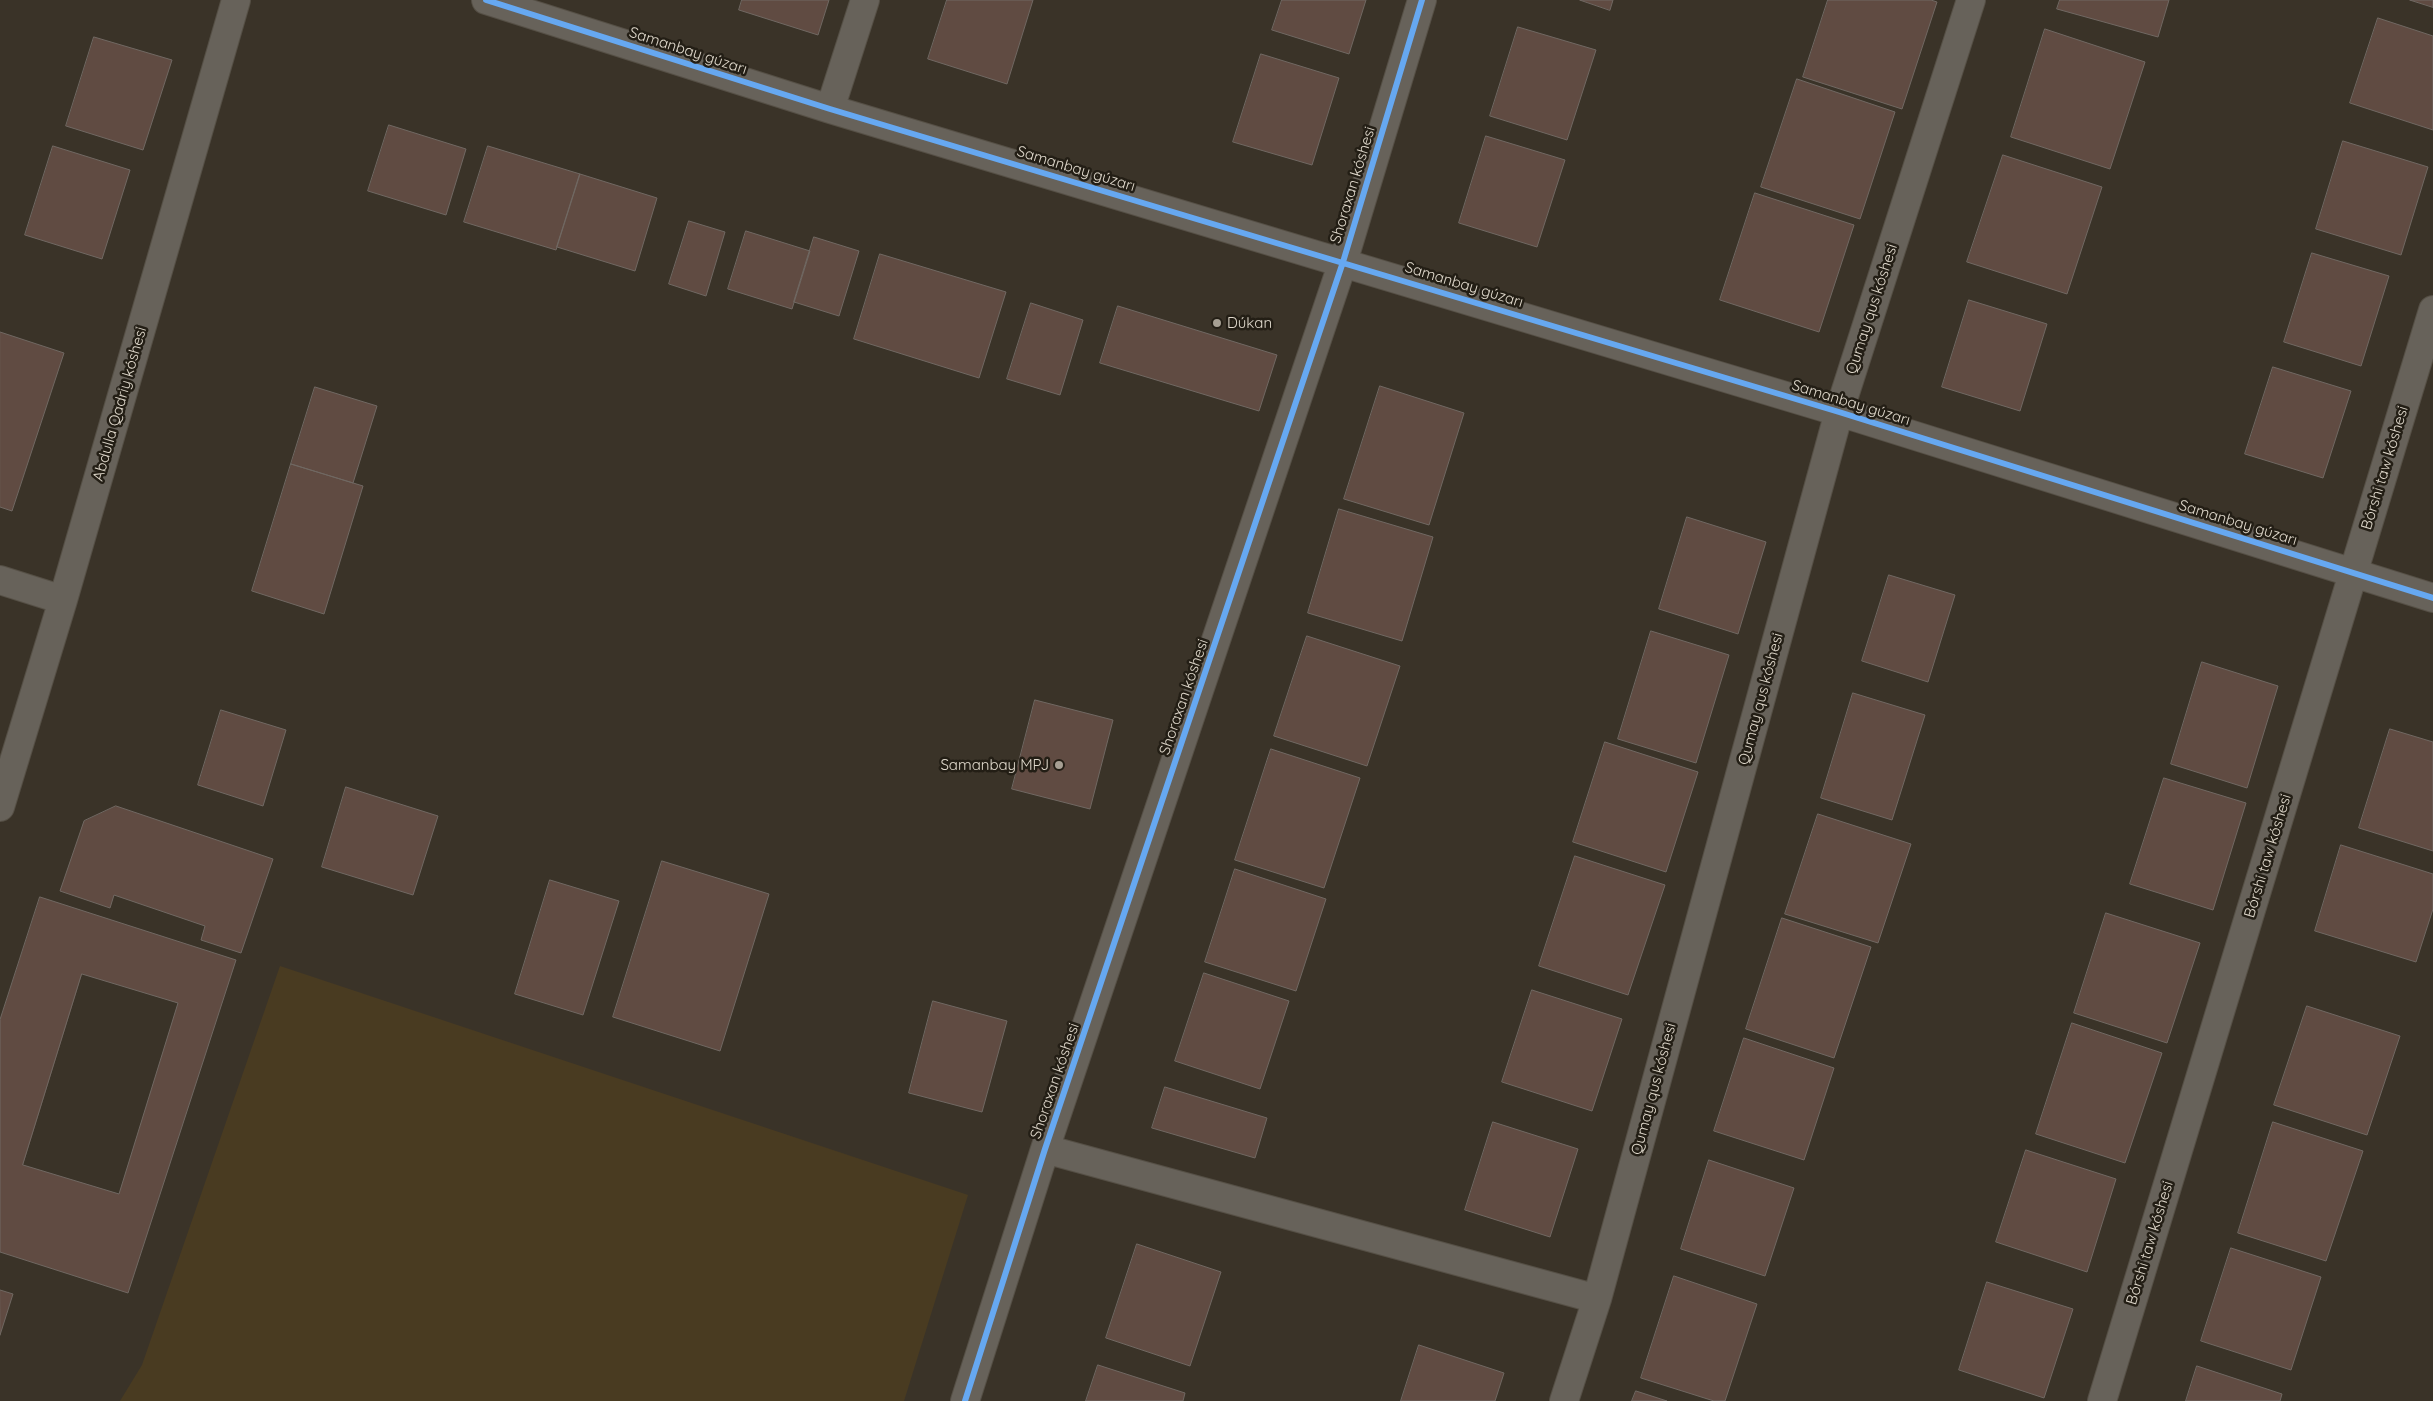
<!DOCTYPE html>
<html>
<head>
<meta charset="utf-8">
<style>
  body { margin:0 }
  canvas { display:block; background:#3a3328 }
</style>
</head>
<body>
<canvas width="2433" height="1401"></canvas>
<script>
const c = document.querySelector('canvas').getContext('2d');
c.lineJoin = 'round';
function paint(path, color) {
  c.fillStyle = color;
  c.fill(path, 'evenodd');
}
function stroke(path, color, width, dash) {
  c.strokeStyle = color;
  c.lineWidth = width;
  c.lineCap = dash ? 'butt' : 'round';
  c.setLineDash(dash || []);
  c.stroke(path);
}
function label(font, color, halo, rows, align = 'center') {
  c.font = font + ' Quicksand,sans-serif';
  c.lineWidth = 5;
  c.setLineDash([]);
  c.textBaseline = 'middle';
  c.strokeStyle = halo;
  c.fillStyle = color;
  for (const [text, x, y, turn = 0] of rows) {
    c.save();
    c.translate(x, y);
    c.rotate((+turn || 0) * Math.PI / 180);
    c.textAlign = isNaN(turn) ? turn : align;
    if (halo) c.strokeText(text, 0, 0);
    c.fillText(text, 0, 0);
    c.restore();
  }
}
paint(new Path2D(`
  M280,966L968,1195L904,1401H120L142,1365Z`), '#493b21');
const building = new Path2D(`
  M742,0H829L818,35L739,10Z
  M947,0H1033L1007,84L928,59Z
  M1282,0H1366L1349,54L1272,30Z
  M1580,0H1613L1610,10Z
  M1828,0H1931L1937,2L1902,109L1803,77Z
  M2060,0H2169L2158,37L2057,9Z
  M2410,0H2433V7Z
  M2378,18L2433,36V130L2350,103Z
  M1518,27L1596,50L1567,140L1490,116Z
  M2045,29L2145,62L2110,169L2011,137Z
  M94,37L172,60L143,150L66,126Z
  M1261,54L1339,78L1312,165L1233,142Z
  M1797,79L1895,112L1860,219L1761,187Z
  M389,125L466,149L446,215L368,191Z
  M1486,136L1565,160L1537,247L1459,223Z
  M2343,141L2428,167L2401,255L2316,229Z
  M53,146L130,170L102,259L25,235Z
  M488,146L580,174L556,250L464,222Z
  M2003,155L2102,187L2067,294L1967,262Z
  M580,174L657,198L635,271L557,247Z
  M1755,193L1854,225L1819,332L1720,300Z
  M689,221L725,232L706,296L669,284Z
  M746,231L810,251L792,309L728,289Z
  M814,237L859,251L839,316L794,302Z
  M2312,253L2389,276L2361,366L2284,342Z
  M880,254L1006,292L979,378L854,339Z
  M1969,300L2047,324L2020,411L1942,387Z
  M1031,303L1083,320L1060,395L1007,379Z
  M1118,306L1277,355L1259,411L1100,363Z
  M0,332L64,353L12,511L0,507Z
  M2273,367L2351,391L2323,478L2245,454Z
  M1380,386L1464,413L1429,525L1344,499Z
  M315,387L377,406L353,483L291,464Z
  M291,464L363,486L324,614L252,591Z
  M1339,509L1433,537L1402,641L1308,613Z
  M1687,517L1766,542L1738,634L1659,609Z
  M1889,575L1955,595L1928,682L1862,661Z
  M1651,631L1729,655L1696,763L1618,739Z
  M1307,636L1400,666L1367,766L1274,736Z
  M2202,662L2278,686L2247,788L2171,764Z
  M1853,693L1925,715L1892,820L1821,798Z
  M1035,700L1113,720L1090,809L1012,789Z
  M221,710L286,730L263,806L198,785Z
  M2390,729L2433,742V851L2359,828Z
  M1605,742L1698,772L1666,872L1573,842Z
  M1271,749L1360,778L1324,888L1235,860Z
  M2164,778L2246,803L2213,910L2130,884Z
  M346,787L438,816L413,895L322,867Z
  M116,806L273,859L241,953L201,940L205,926L114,895L110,908L60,891L84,821Z
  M1818,814L1911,844L1878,943L1785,914Z
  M2341,845L2433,874V909L2416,962L2315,931Z
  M1575,856L1665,885L1628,995L1539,966Z
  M662,861L769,894L720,1051L613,1017Z
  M1235,869L1326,899L1296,991L1205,962Z
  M550,880L619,901L583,1015L515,994Z
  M40,897L236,960L128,1293L0,1252V1020ZM82,974L178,1003L119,1194L23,1165Z
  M2106,913L2200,943L2167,1043L2074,1013Z
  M1782,918L1871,947L1834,1058L1746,1029Z
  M1204,973L1289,1001L1260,1089L1175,1061Z
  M1532,990L1622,1019L1592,1111L1502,1082Z
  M933,1001L1007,1021L982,1112L909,1093Z
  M2307,1006L2400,1036L2367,1135L2274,1105Z
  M2072,1023L2162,1053L2125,1163L2036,1134Z
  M1744,1038L1834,1068L1804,1160L1714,1131Z
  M1165,1087L1267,1118L1255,1158L1152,1128Z
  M1493,1122L1578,1149L1550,1237L1465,1210Z
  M2273,1122L2363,1151L2326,1261L2238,1233Z
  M2026,1150L2116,1179L2087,1272L1996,1242Z
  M1709,1160L1794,1188L1765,1276L1681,1249Z
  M1137,1244L1221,1272L1190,1366L1106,1338Z
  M2231,1248L2321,1277L2291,1370L2201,1341Z
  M1674,1276L1757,1304L1725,1401H1714L1641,1378Z
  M1987,1282L2073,1309L2044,1398L1959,1370Z
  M0,1290L13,1294L0,1335Z
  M1419,1345L1504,1373L1495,1401H1401Z
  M1098,1365L1185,1393L1183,1401H1086Z
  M2197,1366L2282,1394L2280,1401H2186Z
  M1636,1391L1667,1401H1632Z`);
paint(building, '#604b42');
stroke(building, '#706862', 1);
const street = new Path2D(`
  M486,0L830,109L1839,412L2433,598
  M830,109L865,0
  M0,580L63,600
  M0,807L63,600L236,0
  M1045,1149L1597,1299
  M965,1401L1045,1149L1343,262L1422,0
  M1564,1401L1597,1299L1839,412L1971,0
  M2102,1401L2433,310`);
stroke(street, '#565046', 30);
stroke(street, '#67625a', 28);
stroke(new Path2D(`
  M486,0L830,109L1839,412L2433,598
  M965,1401L1045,1149L1343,262L1422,0`), '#66a8f1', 6);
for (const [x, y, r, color] of [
  [1217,323,5,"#a69f93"],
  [1059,765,5,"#a69f93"]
]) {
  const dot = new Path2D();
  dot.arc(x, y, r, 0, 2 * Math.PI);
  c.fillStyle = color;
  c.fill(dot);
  stroke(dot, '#231e15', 2);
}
label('15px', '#e0d9cc', '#231e15', [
  ["Samanbay gúzarı",688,51,18],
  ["Samanbay gúzarı",1076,169,17],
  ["Shoraxan kóshesi",1353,185,-73],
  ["Samanbay gúzarı",1464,285,17],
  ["Qumay qus kóshesi",1872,309,-72],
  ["Samanbay gúzarı",1851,403,17],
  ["Abdulla Qadriy kóshesi",120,404,-74],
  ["Bórshi taw kóshesi",2385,468,-73],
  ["Samanbay gúzarı",2238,523,17],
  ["Shoraxan kóshesi",1184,697,-71],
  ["Qumay qus kóshesi",1761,699,-75],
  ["Bórshi taw kóshesi",2268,856,-73],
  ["Shoraxan kóshesi",1055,1081,-71],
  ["Qumay qus kóshesi",1654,1089,-75],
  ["Bórshi taw kóshesi",2150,1243,-73]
]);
label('15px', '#e0d9cc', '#231e15', [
  ["Dúkan",1227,323],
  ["Samanbay MPJ",1049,765,"right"]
], 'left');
</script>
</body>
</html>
